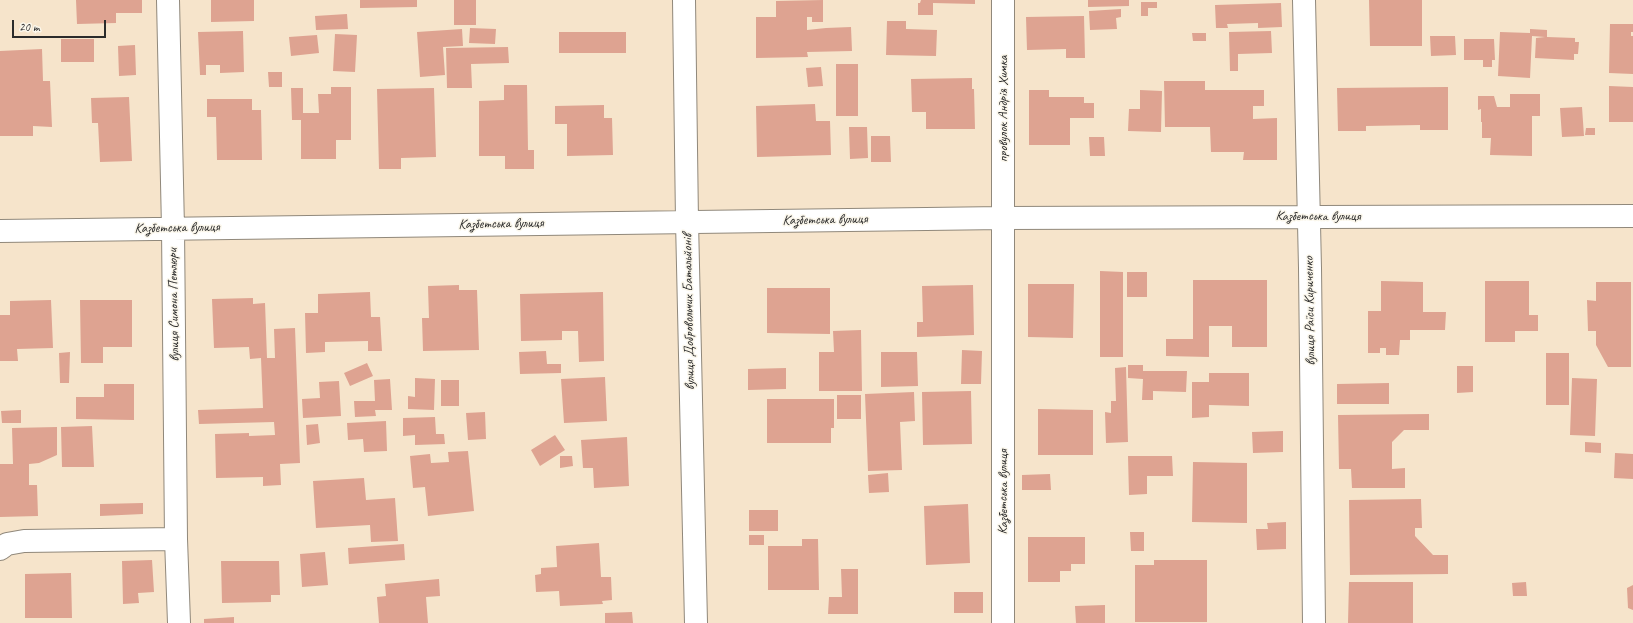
<!DOCTYPE html>
<html>
<head>
<meta charset="utf-8">
<style>
  body { margin:0 }
  #map { position:relative; width:1633px; height:623px; overflow:hidden; background:#f6e4cb; font-family:Caveat,sans-serif }
  canvas { display:block }
  .scale { position:absolute; left:12px; top:20px; width:94px; height:18px; box-sizing:border-box; border:2px solid #2b2b2b; border-top:0; padding-left:5px; font-size:12px; line-height:14px; white-space:nowrap; color:#2b2b2b; -webkit-text-stroke:3px #fbf7ec; paint-order:stroke }
</style>
</head>
<body>
<div id="map">
<canvas width="1633" height="623"></canvas>
<div class="scale">20 m</div>
</div>
<script>
const c = document.querySelector('canvas').getContext('2d');
c.lineJoin = 'round';
function paint(path, color) {
  c.fillStyle = color;
  c.fill(path, 'evenodd');
}
function stroke(path, color, width, dash) {
  c.strokeStyle = color;
  c.lineWidth = width;
  c.lineCap = dash ? 'butt' : 'round';
  c.setLineDash(dash || []);
  c.stroke(path);
}
function label(font, color, halo, rows, align = 'center') {
  c.font = font + ' Caveat,sans-serif';
  c.lineWidth = 3;
  c.setLineDash([]);
  c.textBaseline = 'middle';
  c.strokeStyle = halo;
  c.fillStyle = color;
  for (const [text, x, y, turn = 0] of rows) {
    c.save();
    c.translate(x, y);
    c.rotate((+turn || 0) * Math.PI / 180);
    c.textAlign = isNaN(turn) ? turn : align;
    if (halo) c.strokeText(text, 0, 0);
    c.fillText(text, 0, 0);
    c.restore();
  }
}
paint(new Path2D(`
  M76,0H142V13H116V23L77,24Z
  M211,0H254V21L211,22Z
  M360,0H417V7L360,8Z
  M454,0H476V25H454Z
  M823,0V22H812V17H807V30L826,28L851,27L852,51L807,52L808,57L756,58V17H776V1Z
  M921,0H975V4L933,3V15H918V3H920Z
  M1088,0H1129V6L1088,7Z
  M1369,0H1422V46H1370Z
  M1141,2H1157V8H1148V16H1141Z
  M1281,3L1282,27L1258,28V23L1227,24L1228,28H1216L1215,5Z
  M1121,9V17L1116,18L1117,29L1090,30L1089,11Z
  M347,14L348,29L316,30L315,16Z
  M1084,16L1085,58H1066V49L1027,50L1026,17Z
  M887,21H906V29L937,30L936,56L886,55Z
  M1610,24H1633V32H1631V36H1633V74L1609,73Z
  M470,28L496,29L495,44L469,43Z
  M462,29L463,46L443,47L445,75L420,77L417,32Z
  M1530,29L1547,30V37L1575,38V42H1579L1578,54H1574V60L1535,58L1536,38L1545,37L1532,36L1530,78L1498,76L1500,32L1530,33Z
  M243,31L244,72L220,73V65H206V75H200L198,32Z
  M1271,31L1272,53L1238,54V71H1230L1229,32Z
  M559,32H626V53H559Z
  M1192,33H1206V41H1193Z
  M335,34L357,35L355,72L333,71Z
  M317,35L319,53L291,56L289,37Z
  M1430,36H1455L1456,55L1431,56Z
  M61,39H94V62H61Z
  M1464,39H1494L1495,60H1492V67H1483V60H1464Z
  M135,45L136,75L119,76L118,46Z
  M508,47L509,63L471,64L472,88H447L446,48Z
  M42,49L43,81H50L52,127L33,126V136H0V51Z
  M836,64H858V116H836Z
  M821,67L823,86L808,87L806,68Z
  M268,72H282V87H269Z
  M972,78V89H974L975,129H926V112H912L911,79Z
  M1164,81H1205V90H1264V106H1253V119L1277,118V160H1243L1244,152H1211L1210,127H1165Z
  M504,85H527L528,150H534V169H505V156H479V101L504,100Z
  M1609,86L1633,87V122H1609Z
  M331,87H351V140H336V159H301V120H292L291,88H303V113H319L318,94H331Z
  M1448,87V130H1420V125L1366,126V131H1338L1337,88Z
  M434,88L436,157L401,158V169H379L377,89Z
  M1029,90H1049V97H1084V103H1094V118H1070V145H1029Z
  M1140,90L1162,91L1161,132L1128,131L1129,109H1140Z
  M1510,94H1540V116H1532V156L1490,155L1491,138H1482V122H1481V109L1478,110V96H1494L1497,107H1510Z
  M129,97L132,161L100,162L98,123H92L91,98Z
  M207,99H252V110H261L262,160H217L216,117H207Z
  M815,104L816,121H830L831,155L757,157L756,106Z
  M604,105V118H612L613,155L567,156V124H555V106Z
  M1582,107L1584,136L1562,137L1560,108Z
  M849,127H867L868,158L850,159Z
  M1586,128H1595V135H1585Z
  M871,136H890L891,162H871Z
  M1089,137H1104L1105,156H1090Z
  M1100,271L1123,272V357H1100Z
  M1127,272H1147V297H1127Z
  M1193,280H1267V347H1232V326H1209V357L1166,356V339H1193Z
  M1381,281L1423,282V312H1446L1445,330H1410V340H1400L1399,355H1386V348H1380V353H1368V311H1381Z
  M1485,281H1529V315H1538V331H1515V342H1485Z
  M1596,282H1631V367H1608L1596,345V331H1588L1587,300L1596,301Z
  M1028,284H1074L1073,338L1028,337Z
  M459,285V290H477L479,350L423,351L422,318H429L428,286Z
  M973,285L974,335L917,337V322H923L922,286Z
  M767,288H830V334L767,333Z
  M370,292L371,317H380L382,351H368V341L325,342V352L306,353L305,313H318V294Z
  M603,292L604,361L579,362L578,331H562V340L521,341L520,294Z
  M253,298V304L265,303L267,358H275L274,329L295,328L300,463L280,464L281,485L263,486V477L216,478L215,434L249,433V436L275,435L274,422L199,424L198,410L263,408L261,358L250,359L249,347L214,348L212,299Z
  M51,300L53,348L17,349L18,361H0V315H10V301Z
  M80,300H132V347H103V363H81Z
  M861,330L862,391H819V352H834L833,331Z
  M962,350L982,351L981,384H961Z
  M546,351L547,364H561V373L520,374L519,352Z
  M70,352L69,383H60L59,353Z
  M881,352H917L918,386L881,387Z
  M1546,353H1569V405H1546Z
  M367,363L373,376L350,386L344,373Z
  M1128,365H1143V371H1187L1186,392L1153,391V400H1142L1143,379L1128,378Z
  M1457,366H1473V392L1457,393Z
  M1126,367L1128,442L1106,443L1105,412L1111,413V401H1116L1115,368Z
  M786,368V389L748,390V369Z
  M1209,373H1249V406L1209,405V417L1192,418V382H1209Z
  M605,377L607,421L564,423L561,379Z
  M415,378L435,379L434,410L408,409V396L415,397Z
  M1572,378L1597,379L1595,436L1570,435Z
  M390,379L392,410H375L376,416L355,417L354,401H375L374,380Z
  M441,380H459V406H441Z
  M339,381L341,416L303,418L302,399L320,398L319,382Z
  M1389,383V404H1337V384Z
  M104,384H134V420L76,419V397H104Z
  M971,391L972,444L923,445L922,392Z
  M914,392L915,421L900,422L902,470L868,471L865,394Z
  M837,395H861V419H837Z
  M767,399H834V428H831V443H767Z
  M1038,409L1093,410V455H1038Z
  M21,410V423H2L1,411Z
  M485,412L486,439L468,440L466,413Z
  M1429,414V430H1404L1392,442V469L1405,468V488H1352L1351,469H1339L1338,415Z
  M435,417L436,434H444L445,444L415,445V435L403,436V418Z
  M386,421L387,451L364,452L363,439L348,440L347,423Z
  M318,424L320,443L307,445L306,425Z
  M92,426L94,467H62L61,427Z
  M57,427V455L39,463L29,464V485H37L38,516L0,517V464H13L12,428Z
  M1283,431V452L1253,453L1252,432Z
  M555,435L565,450L540,466L531,450Z
  M627,437L629,486L594,488L593,468H583L581,440Z
  M1585,442L1601,443V453L1585,452Z
  M468,451L474,511L428,516L425,487L413,488L410,456L430,454L431,463L449,462L448,452Z
  M1615,453L1633,454V479L1614,478Z
  M560,456H572L573,466L560,468Z
  M1128,456H1172L1173,476H1147V494L1129,495Z
  M1193,462L1247,463V523L1192,522Z
  M888,473L889,492L869,493L868,475Z
  M1050,474L1051,490H1022V475Z
  M364,478L366,500L395,498L398,541L371,542L370,525L316,528L313,481Z
  M1421,499L1422,528H1415V536L1433,555H1448V574L1350,575L1349,500Z
  M143,503V514L100,516V504Z
  M968,504L970,563L926,565L924,506Z
  M749,510H778V531H749Z
  M1286,522V549L1257,550L1256,529H1268L1267,523Z
  M1130,532H1144V551H1131Z
  M749,535H764V545H749Z
  M1028,537H1085V564H1071V571H1060V582H1028Z
  M802,539H818L819,590H768V546H802Z
  M599,543L601,577H611L612,600L602,601L603,604L560,606L559,591L536,592L535,575L541,574V568L557,567L556,546Z
  M404,544L405,560L349,564L348,548Z
  M325,552L328,585L302,587L300,554Z
  M152,560L154,592L138,593L139,603L123,604L122,561Z
  M1154,560H1207V622H1135V565H1154Z
  M221,561H279L280,595H271V602L222,603Z
  M841,569H858V614H828L829,597H842Z
  M71,573L72,618H25V574Z
  M439,579L440,596L426,597L428,623H379L377,597L386,596L385,584Z
  M1349,582H1413V623H1348Z
  M1526,582L1527,596H1513L1512,583Z
  M1633,585V610L1628,608L1627,588Z
  M954,592H983V613H954Z
  M1105,605V623H1076L1075,606Z
  M632,612L633,623H605V613Z
  M234,617V623H204V619Z`), '#dea391');
const street = new Path2D(`
  M168,0L173,228L176,539L179,623
  M684,0L687,221L696,623
  M1003,0V623
  M1304,0L1310,268L1314,623
  M0,231L1003,218L1633,216
  M0,549L7,544L24,541L176,539`);
stroke(street, '#90887b', 24);
stroke(street, '#fff', 22);
label('14px', '#2b2b2b', '#fbf7ec', [
  ["провулок Андрія Химка",1003,109,-90],
  ["Казбетська вулиця",1318,216],
  ["Казбетська вулиця",825,220,-1],
  ["Казбетська вулиця",501,224,-1],
  ["Казбетська вулиця",177,228,-1],
  ["вулиця Симона Петлюри",174,305,-91],
  ["вулиця Раїси Кириченко",1310,311,-91],
  ["вулиця Добровольчих Батальйонів",689,312,-91],
  ["Казбетська вулиця",1003,492,-90]
]);
</script>
</body>
</html>
